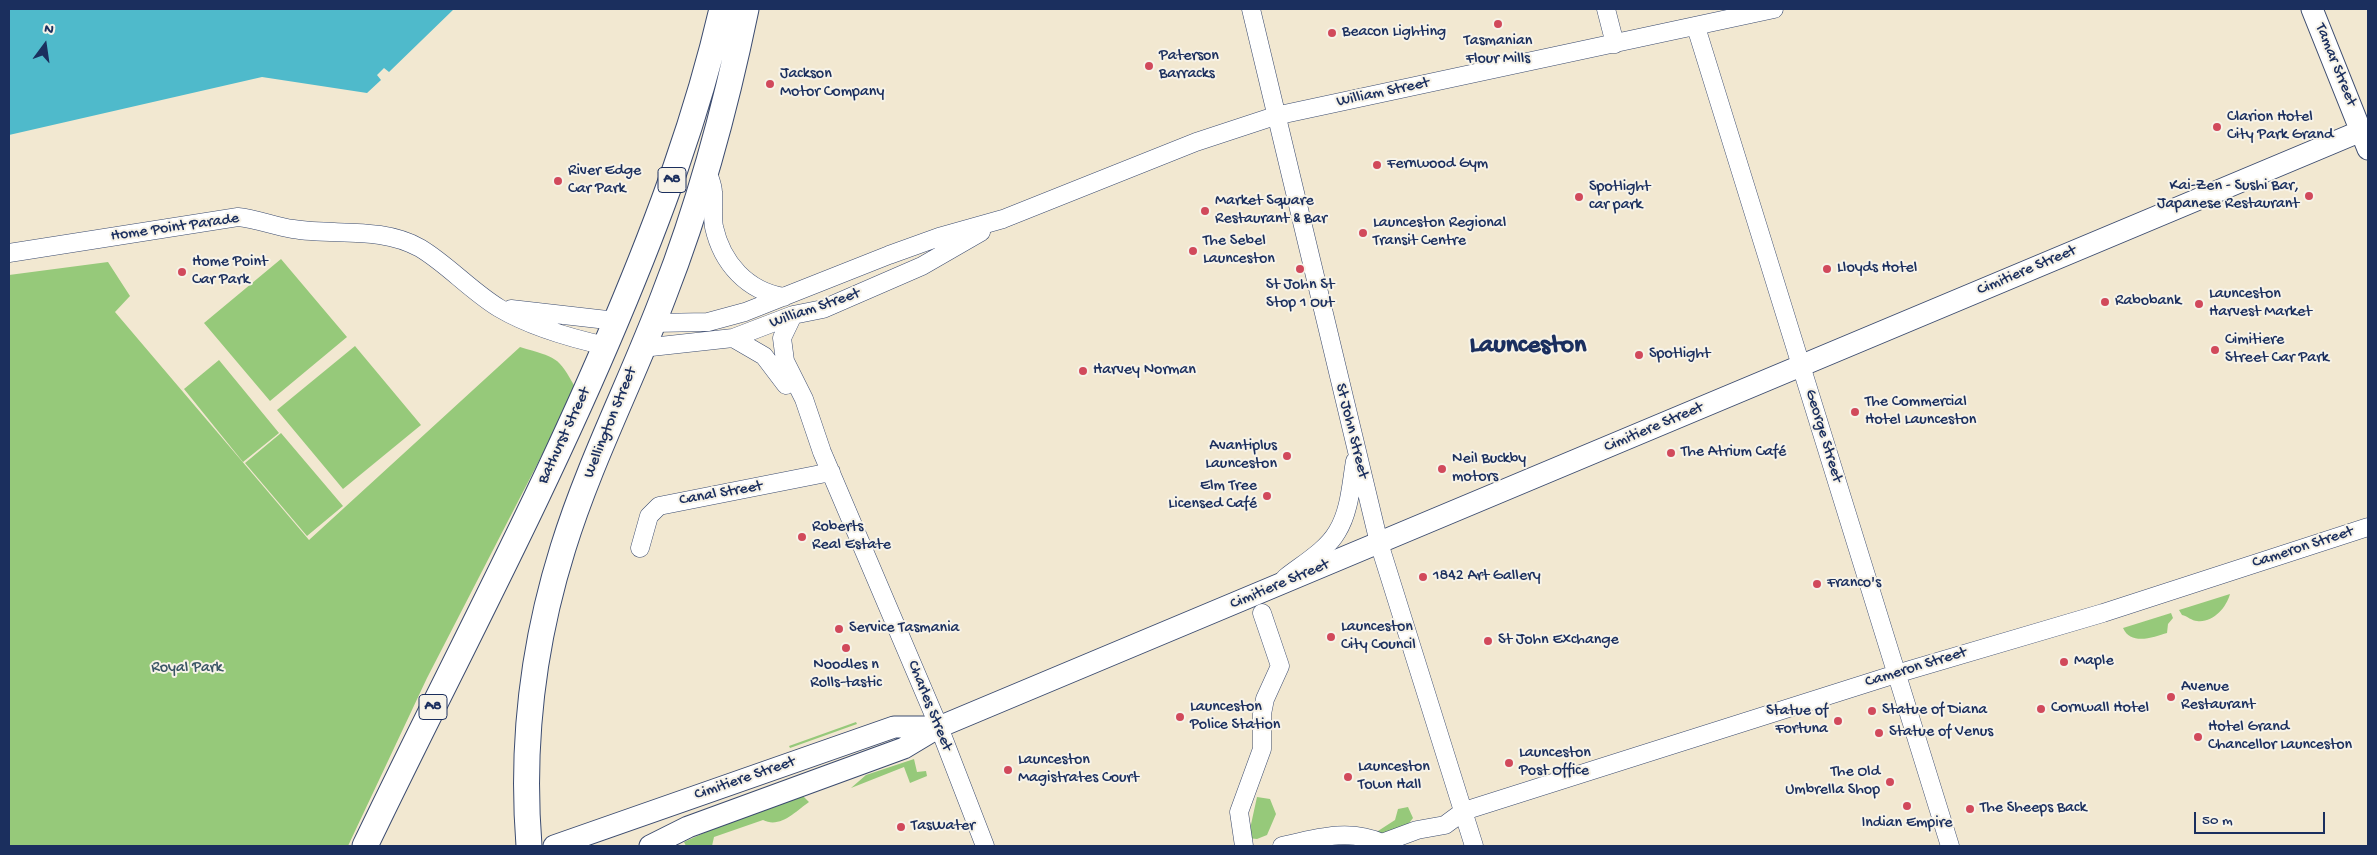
<!DOCTYPE html>
<html>
<head>
<meta charset="utf-8">
<style>
  body { margin:0 }
  #map { position:relative; width:2377px; height:855px; overflow:hidden; background:#f2e8d1; font-family:"Gochi Hand",sans-serif }
  canvas { display:block }
  .frame { position:absolute; inset:0; border:10px solid #1b2f5e; pointer-events:none }
  .north { position:absolute; left:20px; top:20px; width:50px; height:50px; -webkit-text-stroke:4px #f7f3e8; paint-order:stroke; rotate:14deg; font-size:14px; font-weight:700; line-height:20px; text-align:center; color:#1b2f5e }
  .north::after { content:''; display:block; margin:auto; width:18px; height:22px; background:#1b2f5e; clip-path:polygon(50% 0,100% 100%,50% 72%,0 100%) }
  .scale { position:absolute; left:2194px; top:812px; width:131px; height:22px; box-sizing:border-box; border:2px solid #1b2f5e; border-top:0; padding-left:6px; font-size:15px; line-height:18px; white-space:nowrap; color:#1b2f5e; -webkit-text-stroke:4px #f7f3e8; paint-order:stroke }
</style>
</head>
<body>
<div id="map">
<canvas width="2377" height="855"></canvas>
<div class="frame"></div>
<div class="north">N</div>
<div class="scale">50 m</div>
</div>
<script>
const c = document.querySelector('canvas').getContext('2d');
c.lineJoin = 'round';
function paint(path, color) {
  c.fillStyle = color;
  c.fill(path, 'evenodd');
}
function stroke(path, color, width, dash) {
  c.strokeStyle = color;
  c.lineWidth = width;
  c.lineCap = dash ? 'butt' : 'round';
  c.setLineDash(dash || []);
  c.stroke(path);
}
function label(font, color, halo, rows, align = 'center') {
  c.font = font + ' "Gochi Hand",sans-serif';
  c.lineWidth = 4;
  c.setLineDash([]);
  c.textBaseline = 'middle';
  c.strokeStyle = halo;
  c.fillStyle = color;
  for (const [text, x, y, turn = 0] of rows) {
    c.save();
    c.translate(x, y);
    c.rotate((+turn || 0) * Math.PI / 180);
    c.textAlign = isNaN(turn) ? turn : align;
    if (halo) c.strokeText(text, 0, 0);
    c.fillText(text, 0, 0);
    c.restore();
  }
}
paint(new Path2D(`
  M281,259L347,337L270,401L204,323Z
  M108,262L130,296L115,312L309,540L520,347C556,358 558,355 576,389L427,678L348,846H9V275Z
  M355,346L421,425L343,489L277,410Z
  M219,360L279,433L243,462L184,389Z
  M281,433L343,506L307,536L245,463Z
  M2230,594C2226,608 2213,623 2197,621C2192,621 2187,616 2182,615L2179,610Z
  M2171,613L2173,618L2168,624L2167,633C2154,637 2131,646 2123,628Z
  M856,722L857,724L790,748L789,746Z
  M914,759L917,772L926,771L927,776L910,783L904,767L851,788L866,775Z
  M803,796L809,802C796,811 780,829 763,820L714,837L712,846H686L684,842L728,822Z
  M1257,797L1270,799L1276,814L1267,835L1257,839L1248,838Z
  M1408,807L1413,818L1406,827L1381,839L1378,831L1395,820L1398,809Z`), '#96c97a');
paint(new Path2D(`
  M9,9H454L389,72L384,68L377,75L381,80L367,93L262,77L9,135Z`), '#4fbacb');
const minor = new Path2D(`
  M1251,9L1379,543L1474,846
  M1606,9L1615,44
  M1696,27L1950,846
  M707,170C709,177 713,185 713,192C714,204 712,216 714,227C722,263 747,291 784,297
  M9,253L238,217C257,219 274,226 293,229C335,236 381,226 420,248C447,264 471,291 499,308C531,327 570,338 606,346
  M511,309L616,321
  M793,315L782,338L785,361L804,399L822,452L939,727L985,846
  M653,323L708,322L745,312L889,255L939,237L1003,219L1196,142L1275,116L1774,9
  M733,338L764,356L786,385
  M642,348L733,338L793,315L823,309L922,266L981,232
  M640,548L649,516L659,506L831,472
  M1285,578C1301,565 1326,551 1337,532C1350,511 1351,484 1355,461
  M1244,846L1239,812L1262,749V714L1265,699L1280,666L1262,613
  M1282,846C1317,838 1349,828 1382,843L1417,830L1445,825L1464,811L1896,674L2103,613L2368,527`);
const major = new Path2D(`
  M2312,9L2368,149
  M554,846L894,727H939
  M650,846L688,827L904,748L939,727L2361,131`);
const highway = new Path2D(`
  M365,846C449,671 541,500 616,321C659,219 697,117 722,9
  M529,846C521,745 533,644 563,548C590,461 632,380 664,295C700,203 726,106 746,9`);
stroke(minor, '#3b4b6f', 19);
stroke(major, '#3b4b6f', 23);
stroke(highway, '#3b4b6f', 27);
stroke(minor, '#fff', 18);
stroke(major, '#fff', 21);
stroke(highway, '#fff', 25);
for (const [x, y, r, color] of [
  [1498,24,5,"#d1495b"],
  [1332,33,5,"#d1495b"],
  [1149,66,5,"#d1495b"],
  [770,84,5,"#d1495b"],
  [2217,127,5,"#d1495b"],
  [1377,165,5,"#d1495b"],
  [558,181,5,"#d1495b"],
  [2309,196,5,"#d1495b"],
  [1579,197,5,"#d1495b"],
  [1205,211,5,"#d1495b"],
  [1363,233,5,"#d1495b"],
  [1193,251,5,"#d1495b"],
  [1300,269,5,"#d1495b"],
  [1827,269,5,"#d1495b"],
  [182,272,5,"#d1495b"],
  [2105,302,5,"#d1495b"],
  [2199,304,5,"#d1495b"],
  [2215,350,5,"#d1495b"],
  [1639,355,5,"#d1495b"],
  [1083,371,5,"#d1495b"],
  [1855,412,5,"#d1495b"],
  [1671,453,5,"#d1495b"],
  [1287,456,5,"#d1495b"],
  [1442,469,5,"#d1495b"],
  [1267,496,5,"#d1495b"],
  [802,537,5,"#d1495b"],
  [1423,577,5,"#d1495b"],
  [1817,584,5,"#d1495b"],
  [839,629,5,"#d1495b"],
  [1331,637,5,"#d1495b"],
  [1488,641,5,"#d1495b"],
  [846,648,5,"#d1495b"],
  [2064,662,5,"#d1495b"],
  [2171,697,5,"#d1495b"],
  [2041,709,5,"#d1495b"],
  [1872,711,5,"#d1495b"],
  [1180,717,5,"#d1495b"],
  [1838,721,5,"#d1495b"],
  [1879,733,5,"#d1495b"],
  [2198,737,5,"#d1495b"],
  [1509,763,5,"#d1495b"],
  [1008,770,5,"#d1495b"],
  [1348,777,5,"#d1495b"],
  [1890,782,5,"#d1495b"],
  [1907,806,5,"#d1495b"],
  [1970,809,5,"#d1495b"],
  [901,827,5,"#d1495b"]
]) {
  const dot = new Path2D();
  dot.arc(x, y, r, 0, 2 * Math.PI);
  c.fillStyle = color;
  c.fill(dot);
  stroke(dot, '#f7f3e8', 2);
}
for (const [x, y, w] of [
  [672,180,28],
  [433,707,28]
]) {
  const box = new Path2D();
  box.roundRect(x - w / 2, y - 12.5, w, 25, 4);
  c.fillStyle = '#f7f3e8';
  c.fill(box);
  stroke(box, '#1b2f5e', 1);
}
label('bold 15px', '#1b2f5e', null, [
  ["A8",672,180],
  ["A8",433,707]
]);
label('16px', '#1b2f5e', '#f7f3e8', [
  ["Beacon Lighting",1342,33],
  ["Tasmanian",1498,42,"center"],
  ["Flour Mills",1498,60,"center"],
  ["Paterson",1159,57],
  ["Barracks",1159,75],
  ["Jackson",780,75],
  ["Motor Company",780,93],
  ["Clarion Hotel",2227,118],
  ["City Park Grand",2227,136],
  ["Fernwood Gym",1387,165],
  ["River Edge",568,172],
  ["Car Park",568,190],
  ["Kai-Zen - Sushi Bar,",2299,187,"right"],
  ["Japanese Restaurant",2299,205,"right"],
  ["Spotlight",1589,188],
  ["car park",1589,206],
  ["Market Square",1215,202],
  ["Restaurant & Bar",1215,220],
  ["Launceston Regional",1373,224],
  ["Transit Centre",1373,242],
  ["The Sebel",1203,242],
  ["Launceston",1203,260],
  ["Home Point",192,263],
  ["Car Park",192,281],
  ["Lloyds Hotel",1837,269],
  ["St John St",1300,286,"center"],
  ["Stop 1 Out",1300,304,"center"],
  ["Launceston",2209,295],
  ["Harvest Market",2209,313],
  ["Rabobank",2115,302],
  ["Cimitiere",2225,341],
  ["Street Car Park",2225,359],
  ["Spotlight",1649,355],
  ["Harvey Norman",1093,371],
  ["The Commercial",1865,403],
  ["Hotel Launceston",1865,421],
  ["Avantiplus",1277,447,"right"],
  ["Launceston",1277,465,"right"],
  ["The Atrium Café",1681,453],
  ["Neil Buckby",1452,460],
  ["motors",1452,478],
  ["Elm Tree",1257,487,"right"],
  ["Licensed Café",1257,505,"right"],
  ["Roberts",812,528],
  ["Real Estate",812,546],
  ["1842 Art Gallery",1433,577],
  ["Franco's",1827,584],
  ["Launceston",1341,628],
  ["City Council",1341,646],
  ["Service Tasmania",849,629],
  ["St John Exchange",1498,641],
  ["Maple",2074,662],
  ["Noodles n",846,666,"center"],
  ["Rolls-tastic",846,684,"center"],
  ["Avenue",2181,688],
  ["Restaurant",2181,706],
  ["Launceston",1190,708],
  ["Police Station",1190,726],
  ["Cornwall Hotel",2051,709],
  ["Statue of Diana",1882,711],
  ["Statue of",1828,712,"right"],
  ["Fortuna",1828,730,"right"],
  ["Hotel Grand",2208,728],
  ["Chancellor Launceston",2208,746],
  ["Statue of Venus",1889,733],
  ["Launceston",1519,754],
  ["Post Office",1519,772],
  ["Launceston",1018,761],
  ["Magistrates Court",1018,779],
  ["Launceston",1358,768],
  ["Town Hall",1358,786],
  ["The Old",1880,773,"right"],
  ["Umbrella Shop",1880,791,"right"],
  ["The Sheeps Back",1980,809],
  ["Indian Empire",1907,824,"center"],
  ["TasWater",911,827]
], 'left');
label('16px', '#1b2f5e', '#f7f3e8', [
  ["Tamar Street",2335,65,68],
  ["William Street",1383,93,-12],
  ["Home Point Parade",175,228,-8],
  ["Cimitiere Street",2027,271,-23],
  ["William Street",815,309,-19],
  ["Wellington Street",611,423,-68],
  ["Cimitiere Street",1654,428,-23],
  ["St John Street",1351,431,76],
  ["Bathurst Street",565,436,-65],
  ["George Street",1823,436,73],
  ["Canal Street",721,494,-10],
  ["Cameron Street",2303,548,-18],
  ["Cimitiere Street",1280,585,-23],
  ["Cameron Street",1916,668,-17],
  ["Charles Street",929,706,68],
  ["Cimitiere Street",745,779,-19]
]);
label('16px', '#3a5665', '#f7f3e8', [
  ["Royal Park",187,669]
]);
label('bold 26px', '#1b2f5e', '#f7f3e8', [
  ["Launceston",1528,347]
]);
</script>
</body>
</html>
